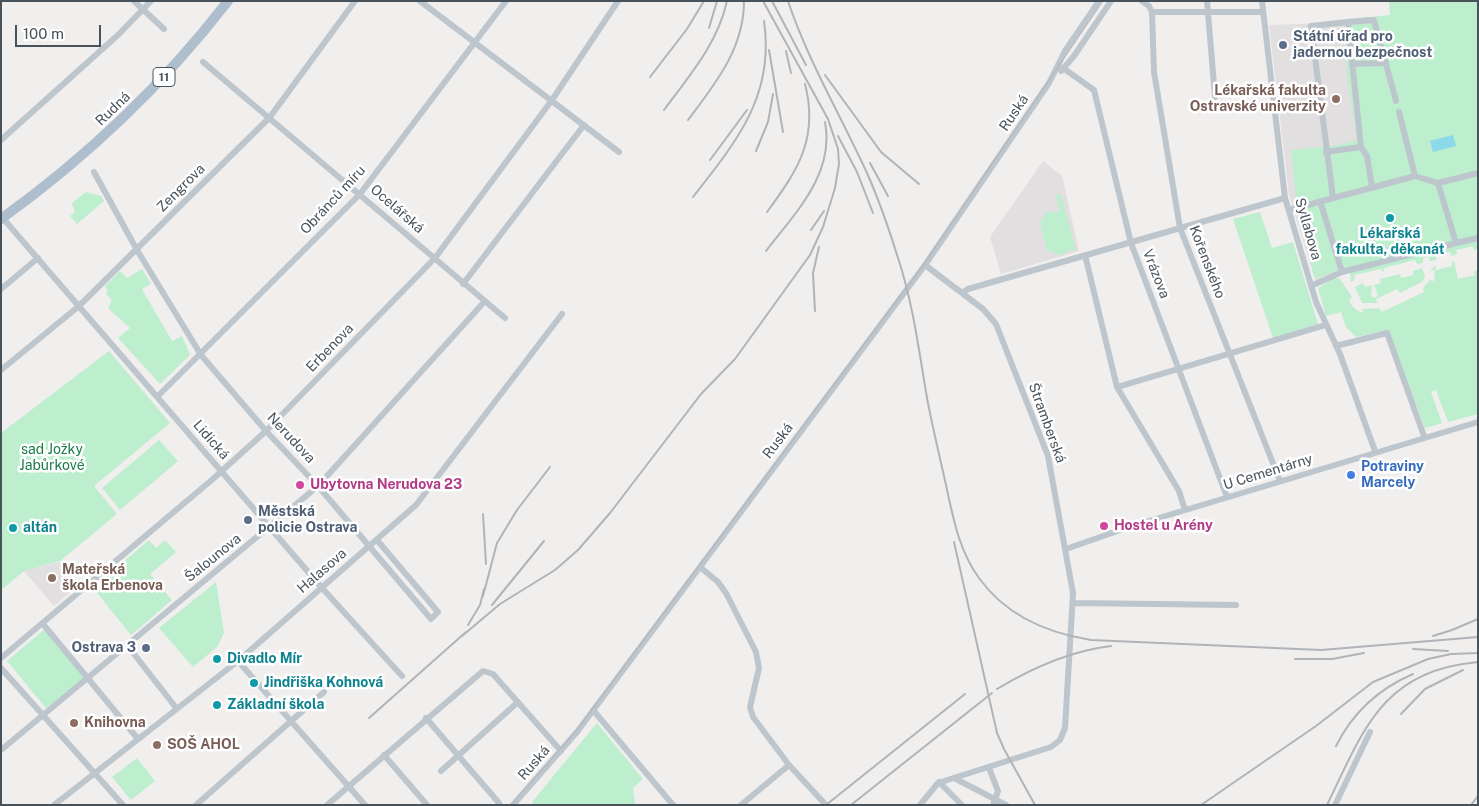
<!DOCTYPE html>
<html>
<head>
<meta charset="utf-8">
<style>
  body { margin:0 }
  #map { position:relative; width:1479px; height:806px; overflow:hidden; background:#f1eeee; font-family:"Public Sans",sans-serif }
  canvas { display:block }
  .frame { position:absolute; inset:0; border:2px solid #47525b; pointer-events:none }
  .scale { position:absolute; left:15px; top:25px; width:86px; height:22px; box-sizing:border-box; border:2px solid #47525b; border-top:0; padding-left:6px; font-size:15px; line-height:18px; white-space:nowrap; color:#47525b; -webkit-text-stroke:4px #fff; paint-order:stroke }
</style>
</head>
<body>
<div id="map">
<canvas width="1479" height="806"></canvas>
<div class="frame"></div>
<div class="scale">100 m</div>
</div>
<script>
const c = document.querySelector('canvas').getContext('2d');
c.lineJoin = 'round';
function paint(path, color) {
  c.fillStyle = color;
  c.fill(path, 'evenodd');
}
function stroke(path, color, width, dash) {
  c.strokeStyle = color;
  c.lineWidth = width;
  c.lineCap = dash ? 'butt' : 'round';
  c.setLineDash(dash || []);
  c.stroke(path);
}
function label(font, color, halo, rows, align = 'center') {
  c.font = font + ' "Public Sans",sans-serif';
  c.lineWidth = 5;
  c.setLineDash([]);
  c.textBaseline = 'middle';
  c.strokeStyle = halo;
  c.fillStyle = color;
  for (const [text, x, y, turn = 0] of rows) {
    c.save();
    c.translate(x, y);
    c.rotate((+turn || 0) * Math.PI / 180);
    c.textAlign = isNaN(turn) ? turn : align;
    if (halo) c.strokeText(text, 0, 0);
    c.fillText(text, 0, 0);
    c.restore();
  }
}
paint(new Path2D(`
  M1374,21L1478,238L1342,272L1316,283L1289,195L1269,25Z
  M1043,161L1062,176L1079,251L1001,274L990,237Z
  M59,562L79,585L54,606L24,571Z`), '#e2dfe0');
paint(new Path2D(`
  M1389,1H1478V249L1474,250L1473,246L1456,250L1457,254L1452,256L1450,252L1436,255V260L1430,261L1429,257L1423,258V263L1417,264L1415,260L1384,268L1383,273L1381,269L1354,275L1355,280L1351,282L1349,266L1315,279L1298,214L1291,150L1339,145L1357,140L1347,76V19L1390,15Z
  M86,192L101,196L104,201L77,224L70,216L75,212L72,203Z
  M1061,194L1076,250L1071,251L1070,249C1064,256 1056,257 1049,250L1047,252L1040,222L1046,213L1060,211L1056,195Z
  M1260,212L1272,248L1293,242L1318,324L1273,338L1233,219Z
  M1452,261H1454L1458,279L1475,275L1474,271L1478,270V414L1448,422L1436,390L1431,392L1442,423L1425,428L1388,330L1356,337L1346,327L1341,312L1326,316L1318,288L1335,278L1340,279L1352,297L1349,300C1351,306 1356,310 1362,313L1363,309L1379,308L1382,312L1424,292L1423,288L1430,280L1434,281L1435,270L1430,271L1435,265L1436,270L1452,266Z
  M1422,268L1425,277L1422,282L1400,293L1397,289L1376,299L1377,303H1362L1355,287L1363,283L1365,287L1372,285L1371,295L1373,298L1378,296L1374,285L1381,283L1380,279L1400,274L1401,278L1413,275V271Z
  M142,269L151,284L142,289L172,341L182,336L190,355L160,384L118,338L130,328L108,308L112,300L106,294L108,291L105,286L120,271L127,278Z
  M109,351L170,423L94,486L117,514L60,561L24,571L1,590V433Z
  M159,440L178,461L120,510L102,488Z
  M149,540L156,548L165,540L176,552L150,574L172,600L131,635L93,588Z
  M216,582L224,633L217,647L193,667L159,628Z
  M45,629L85,678L46,708L7,661Z
  M597,723L643,779L633,788L635,805H533L532,802Z
  M137,758L155,781L131,800L112,777Z`), '#bdeece');
paint(new Path2D(`
  M1453,135L1456,146L1433,152L1430,141Z`), '#8bd9ea');
stroke(new Path2D(`
  M134,1L164,29
  M420,1L619,152
  M1142,1L1149,6L1152,12H1263
  M1207,1L1215,97
  M1262,1L1285,198L1316,302L1340,354L1375,451
  M1152,12L1154,72L1180,228L1280,481
  M203,62L505,318
  M1352,64L1386,63
  M1063,68L1094,90L1131,243L1227,497
  M1061,71L1074,56L1111,1
  M1399,112L1415,176
  M1,140L118,35L151,1
  M1326,152L1361,147
  M94,172L137,250L201,355L266,431L318,486L431,619L438,612L377,540
  M1438,183L1456,243L1478,238
  M1372,187L1367,156L1361,147L1348,22L1374,20L1396,101
  M1333,198L1311,26L1348,22
  M1320,201L1342,272
  M1289,210L1415,176L1438,183L1478,173
  M1,216L322,588L402,676
  M1085,255L1117,387L1179,491L1185,510
  M463,284L584,125
  M1311,286L1342,272L1456,243
  M1,289L38,258
  M962,293L968,289L1285,198
  M1336,346L1387,333L1424,436
  M1,370L79,306L270,117L355,1
  M1117,387L1325,325
  M157,397L360,194L506,1
  M1066,549L1129,527L1478,422
  M700,567L718,582L726,593L756,652L759,668L750,707L753,717L789,765
  M1073,603L1236,605
  M43,624L138,739
  M127,645L177,709
  M1,658L214,478L266,431L435,258L552,100L618,1
  M238,661L365,805
  M1,668L123,805
  M593,710L673,805
  M426,718L499,803
  M1,750L318,486L485,301
  M384,755L427,805
  M989,768L998,791L993,805
  M441,771L518,702
  M954,778L1006,805
  M939,782L962,805
  M54,805L238,661L416,505L562,314
  M196,805L324,692
  M327,805L483,671L493,674L561,751
  M513,805L577,732L925,265L1049,83L1065,51L1099,1
  M741,805L789,765L826,805
  M920,805L938,783L1051,747L1060,740L1065,728L1073,593L1048,456L996,324L983,309L925,265
  M1335,805L1370,732`), '#bdc6cd', 6);
stroke(new Path2D(`
  M1,219C87,157 163,85 228,1`), '#aebecd', 10);
stroke(new Path2D(`
  M511,805L576,731L924,264L1103,1`), '#b0b4b8', 1);
stroke(new Path2D(`
  M772,1L806,65
  M788,1C808,61 841,116 867,173C879,200 889,229 898,258C913,303 919,351 927,398C932,424 938,450 944,476C952,511 957,548 979,578C1006,616 1047,633 1091,640L1321,650L1478,637
  M709,28L717,1
  M769,50L783,132
  M786,51L791,73
  M825,75L881,152L919,184
  M650,77L687,29L704,1
  M664,110C689,76 718,43 727,1
  M688,120C715,84 744,49 744,1
  M838,136L857,172L873,213
  M756,151L768,122L773,94
  M710,160L747,110
  M870,163L888,196
  M693,197C736,142 775,96 764,21
  M767,212C798,170 819,138 805,84
  M811,230L824,211
  M766,251C795,213 835,174 825,122
  M815,311L813,273L819,247
  M483,514L486,564
  M954,542L997,733L1004,749L1035,805
  M483,596L497,543L517,510L550,467
  M492,605L544,541
  M468,625L480,605L484,589
  M462,636L500,604L555,570L578,550L610,513L701,394L735,359L810,255L823,227L835,188L839,164L838,149L828,119L763,1
  M1433,636L1452,630L1478,619
  M1413,649L1448,651
  M1295,659H1332L1364,653
  M997,689C1032,668 1069,651 1111,646
  M1401,714L1425,689L1463,670
  M369,718L466,632
  M1336,746C1353,712 1378,689 1413,674
  M826,805L965,694
  M851,805L992,693
  M1201,805L1316,726L1373,682L1428,659L1451,654L1478,653
  M1327,805C1364,729 1382,671 1478,662
  M1471,805L1478,796`), '#b0b4b8', 2);
for (const [x, y, r, color] of [
  [1283,45,5,"#5c6f8a"],
  [1336,99,5,"#8d6e63"],
  [1390,218,5,"#0f9aa8"],
  [1351,475,5,"#3f7fe0"],
  [300,485,5,"#d1479c"],
  [248,520,5,"#5c6f8a"],
  [1104,526,5,"#d1479c"],
  [13,528,5,"#0f9aa8"],
  [52,578,5,"#8d6e63"],
  [146,648,5,"#5c6f8a"],
  [217,659,5,"#0f9aa8"],
  [254,683,5,"#0f9aa8"],
  [217,705,5,"#0f9aa8"],
  [74,723,5,"#8d6e63"],
  [157,745,5,"#8d6e63"]
]) {
  const dot = new Path2D();
  dot.arc(x, y, r, 0, 2 * Math.PI);
  c.fillStyle = color;
  c.fill(dot);
  stroke(dot, '#fff', 2);
}
for (const [x, y, w] of [
  [164,77,22]
]) {
  const box = new Path2D();
  box.roundRect(x - w / 2, y - 9.5, w, 19, 4);
  c.fillStyle = '#fff';
  c.fill(box);
  stroke(box, '#47525b', 1);
}
label('bold 12px', '#47525b', null, [
  ["11",164,77]
]);
label('bold 14px', '#4e5e75', '#fff', [
  ["Státní úřad pro",1293,37],
  ["jadernou bezpečnost",1293,53],
  ["Městská",258,512],
  ["policie Ostrava",258,528],
  ["Ostrava 3",136,648,"right"]
], 'left');
label('bold 14px', '#785e54', '#fff', [
  ["Lékařská fakulta",1326,91,"right"],
  ["Ostravské univerzity",1326,107,"right"],
  ["Mateřská",62,570],
  ["škola Erbenova",62,586],
  ["Knihovna",84,723],
  ["SOŠ AHOL",167,745]
], 'left');
label('14px', '#47525b', '#fff', [
  ["Rudná",113,109,-44],
  ["Ruská",1014,113,-56],
  ["Zengrova",181,188,-45],
  ["Obránců míru",333,200,-47],
  ["Ocelářská",397,209,41],
  ["Syllabova",1308,229,74],
  ["Kořenského",1207,262,69],
  ["Vrázova",1156,274,69],
  ["Erbenova",330,348,-46],
  ["Štramberská",1047,423,70],
  ["Nerudova",291,438,47],
  ["Lidická",211,440,49],
  ["Ruská",778,441,-53],
  ["U Cementárny",1268,472,-17],
  ["Šalounova",213,558,-39],
  ["Halasova",322,571,-41],
  ["Ruská",534,763,-49]
]);
label('bold 14px', '#0d838f', '#fff', [
  ["Lékařská",1390,234,"center"],
  ["fakulta, děkanát",1390,250,"center"],
  ["altán",23,528],
  ["Divadlo Mír",227,659],
  ["Jindřiška Kohnová",264,683],
  ["Základní škola",227,705]
], 'left');
label('14px', '#197b47', '#fff', [
  ["sad Jožky",52,450],
  ["Jabůrkové",52,466]
]);
label('bold 14px', '#366cbe', '#fff', [
  ["Potraviny",1361,467],
  ["Marcely",1361,483]
], 'left');
label('bold 14px', '#b23c85', '#fff', [
  ["Ubytovna Nerudova 23",310,485],
  ["Hostel u Arény",1114,526]
], 'left');
</script>
</body>
</html>
